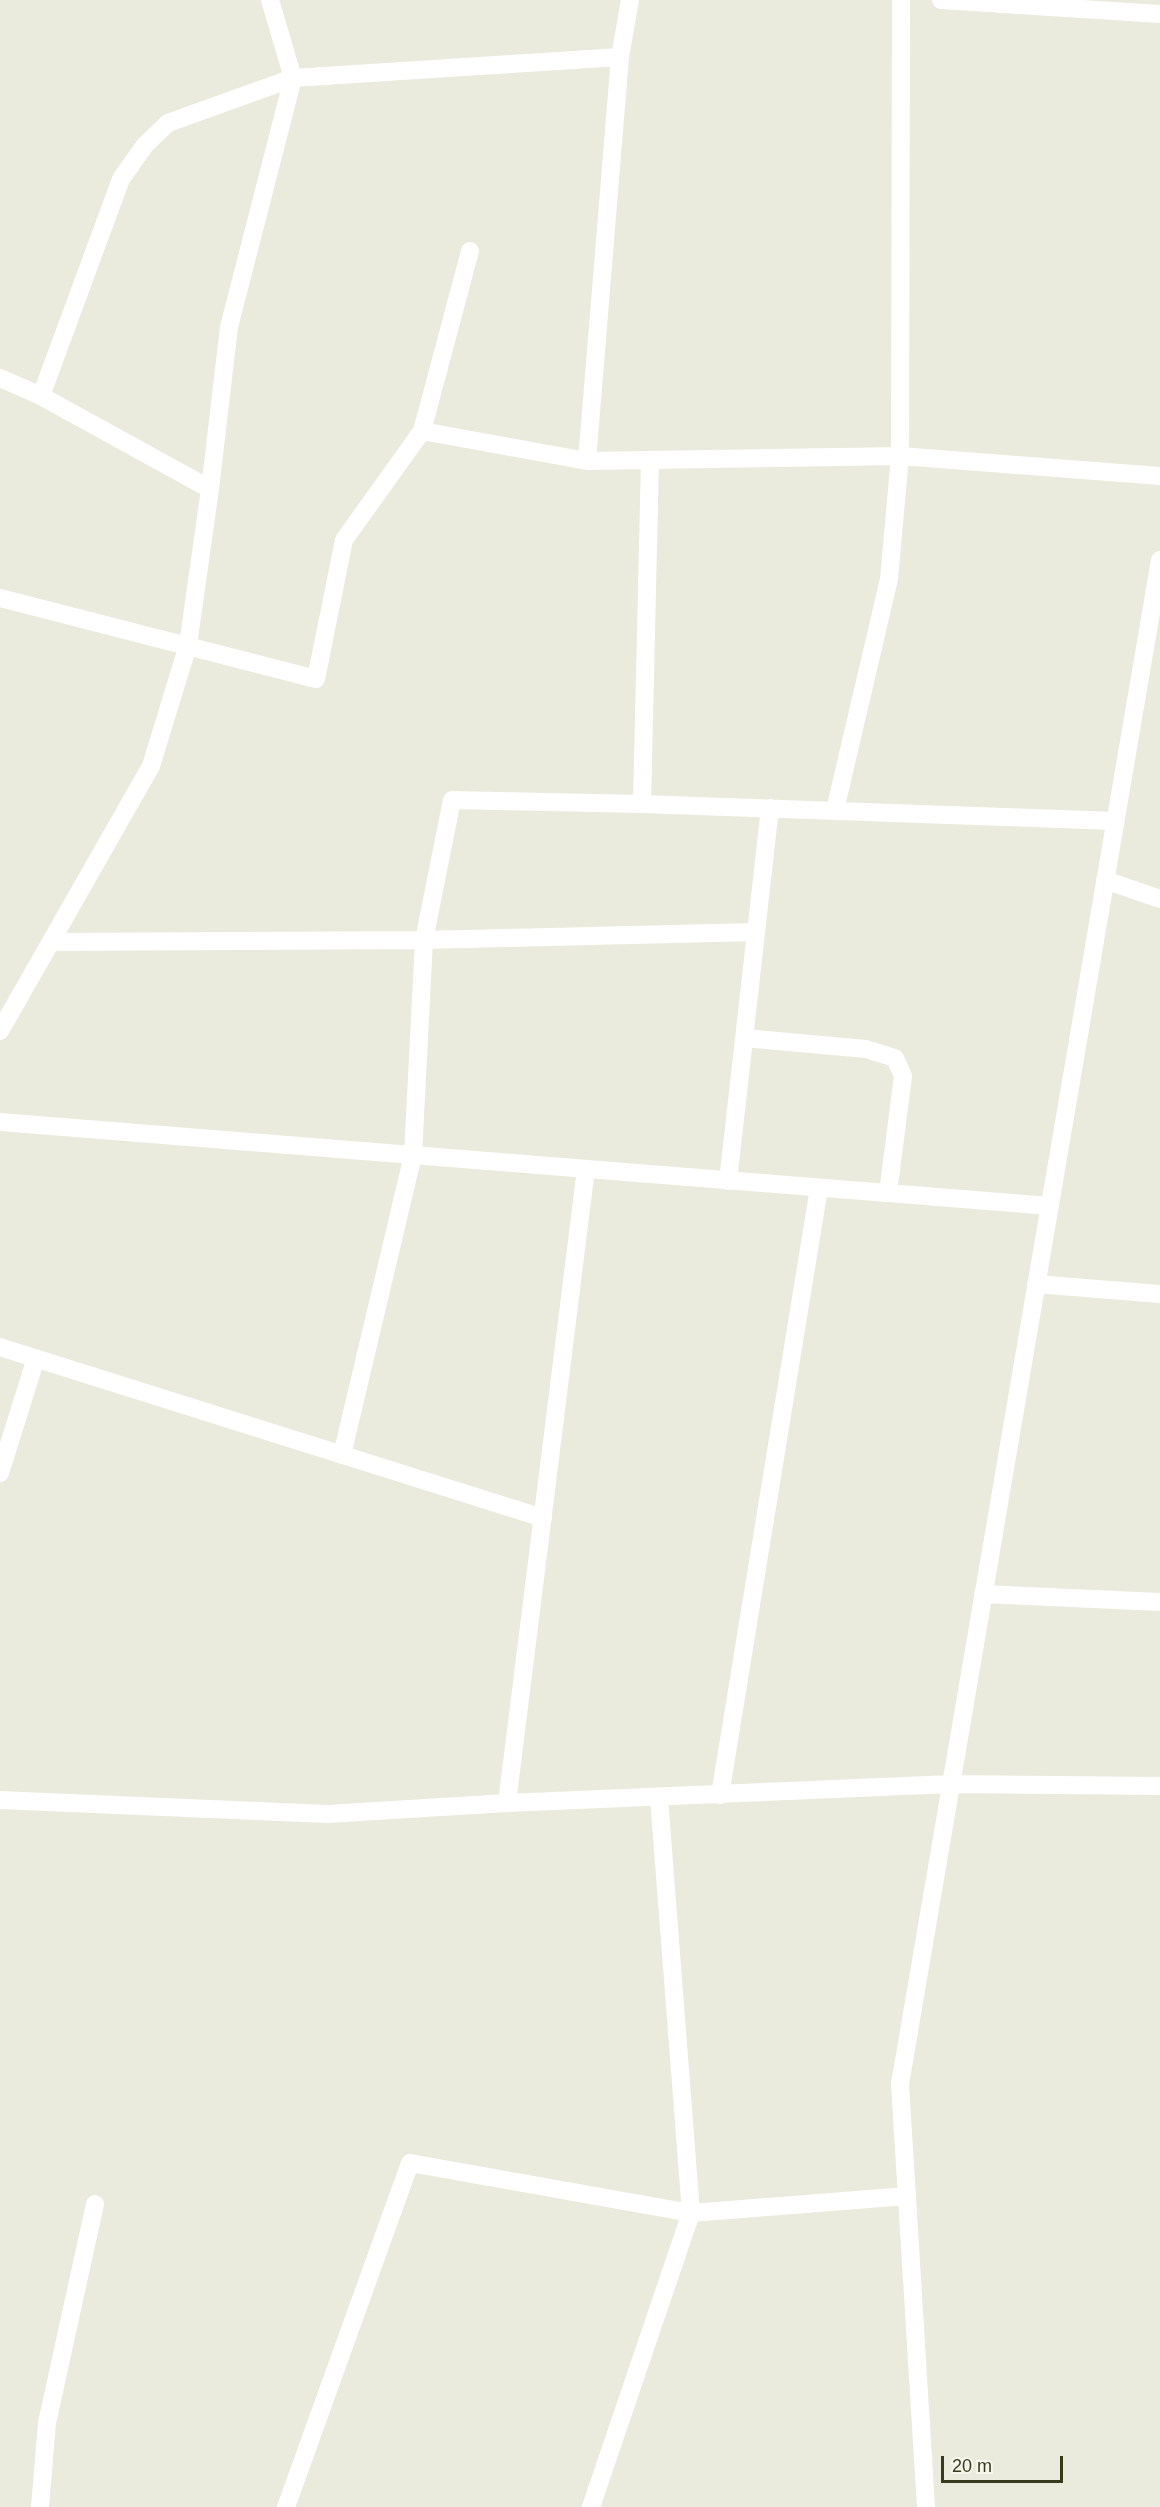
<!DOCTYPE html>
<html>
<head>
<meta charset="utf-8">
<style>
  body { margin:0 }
  #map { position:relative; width:1160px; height:2507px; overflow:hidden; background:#eaeadd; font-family:Helvetica,sans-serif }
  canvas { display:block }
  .scale { position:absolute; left:941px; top:2456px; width:122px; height:27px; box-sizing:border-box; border:3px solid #363b1e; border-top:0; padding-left:8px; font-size:18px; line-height:21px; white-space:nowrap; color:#363b1e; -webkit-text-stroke:4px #f7f6ed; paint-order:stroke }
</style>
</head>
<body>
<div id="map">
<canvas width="1160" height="2507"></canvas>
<div class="scale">20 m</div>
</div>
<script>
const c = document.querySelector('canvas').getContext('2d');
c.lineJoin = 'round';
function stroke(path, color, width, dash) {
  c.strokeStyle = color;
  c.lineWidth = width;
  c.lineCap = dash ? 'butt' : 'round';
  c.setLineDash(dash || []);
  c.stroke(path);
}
stroke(new Path2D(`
  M941,0L1160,14
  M0,378L41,396L210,489
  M41,396L121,179L145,145L168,123L293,78L620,57
  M422,431L587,461L900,456L1160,476
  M587,461L620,57L630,0
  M0,598L316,679L344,540L422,431L470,251
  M642,804L650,460
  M835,810L889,579L900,456L901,0
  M1105,880L1160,899
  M51,942L424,940L756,932
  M0,1031L151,766L188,645L210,489L229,327L293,78L270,0
  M744,1038L866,1049L895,1058L903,1076L888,1193
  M0,1122L1050,1206
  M728,1181L770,808
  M1036,1284L1160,1294
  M0,1347L543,1518
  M342,1455L413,1155L424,940L452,800L642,804L1116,821
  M0,1473L36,1358
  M983,1594L1160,1602
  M720,1795L819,1188
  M0,1800L327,1814L507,1803L951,1784L1160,1786
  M507,1803L586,1169
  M40,2507L47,2423L95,2204
  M286,2507L410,2163L691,2213L907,2196
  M591,2507L691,2213L659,1798
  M926,2507L900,2084L1160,560`), '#fff', 18);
</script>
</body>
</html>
